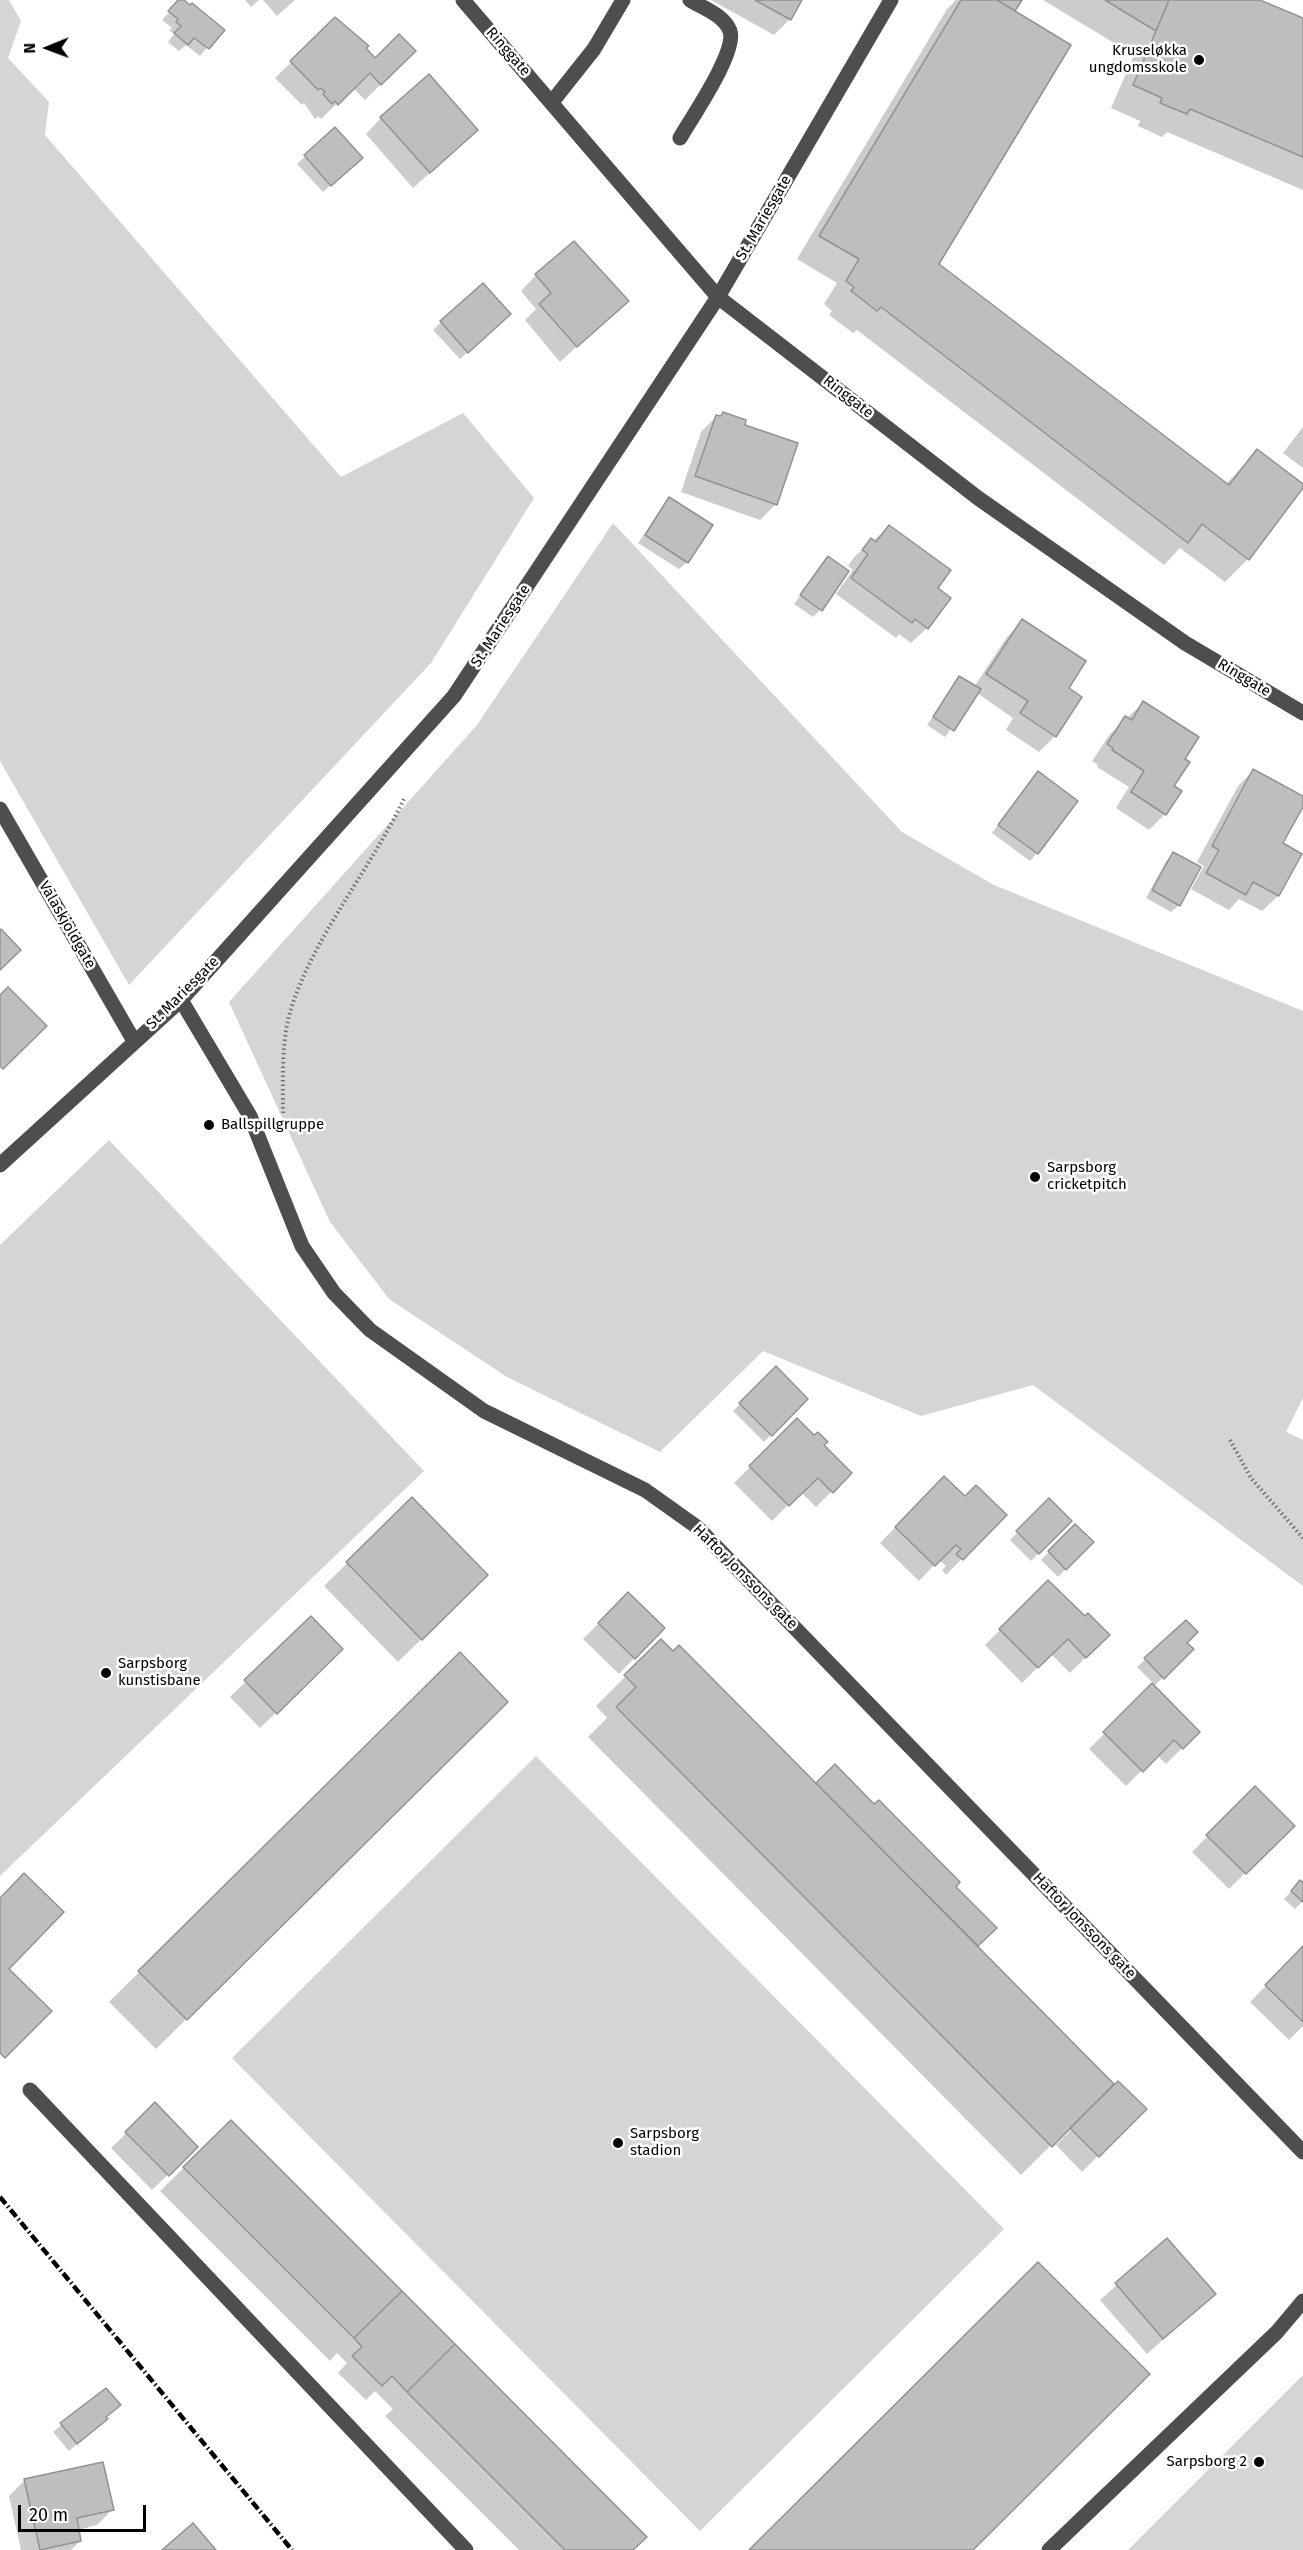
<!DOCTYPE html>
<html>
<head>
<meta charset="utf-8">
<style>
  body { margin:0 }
  #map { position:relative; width:1303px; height:2550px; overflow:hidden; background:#fff; font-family:"Fira Sans",sans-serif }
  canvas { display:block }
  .north { position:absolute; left:18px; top:18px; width:60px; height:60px; -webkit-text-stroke:4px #fff; paint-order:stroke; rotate:269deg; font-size:16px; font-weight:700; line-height:24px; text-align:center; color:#000 }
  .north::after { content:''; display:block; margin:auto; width:21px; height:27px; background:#000; clip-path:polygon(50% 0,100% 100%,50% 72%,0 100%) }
  .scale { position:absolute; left:18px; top:2505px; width:128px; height:27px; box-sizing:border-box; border:3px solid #000; border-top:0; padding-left:8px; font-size:18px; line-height:21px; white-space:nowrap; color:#000; -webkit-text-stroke:4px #fff; paint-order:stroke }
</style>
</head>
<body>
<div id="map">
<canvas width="1303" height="2550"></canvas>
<div class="north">N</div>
<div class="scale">20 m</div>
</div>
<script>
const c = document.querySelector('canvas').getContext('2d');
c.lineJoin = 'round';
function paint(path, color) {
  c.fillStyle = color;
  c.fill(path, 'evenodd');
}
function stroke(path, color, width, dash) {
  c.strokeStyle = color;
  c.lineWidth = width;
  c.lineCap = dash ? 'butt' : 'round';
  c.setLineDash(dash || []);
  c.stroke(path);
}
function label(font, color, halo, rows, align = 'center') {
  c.font = font + ' "Fira Sans",sans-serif';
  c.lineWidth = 5;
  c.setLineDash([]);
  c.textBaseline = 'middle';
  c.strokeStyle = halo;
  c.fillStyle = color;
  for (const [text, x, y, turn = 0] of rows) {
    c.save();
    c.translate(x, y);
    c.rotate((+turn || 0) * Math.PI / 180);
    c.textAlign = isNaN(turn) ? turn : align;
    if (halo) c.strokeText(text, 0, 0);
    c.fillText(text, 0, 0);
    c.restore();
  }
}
paint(new Path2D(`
  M0,0H9L21,21L8,58L49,102L45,135L341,477L463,413L534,498L431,663L129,985L0,761Z
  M613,523L902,832L994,885L1303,1011V1398L1286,1432L1303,1440V1586L1033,1385L921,1416L763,1351L660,1452L507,1377L389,1299L330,1222L229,1002L477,725Z
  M109,1140L424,1471L0,1876V1245Z
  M536,1756L1004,2229L700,2531L232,2058Z
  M1303,2375V2550H1128Z`), '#d5d5d5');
paint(new Path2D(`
  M180,0L222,30L200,56L186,45L179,51L168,42L174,34L169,30L172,28L162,20Z
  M245,0H259L251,7Z
  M263,0H295L277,16Z
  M711,0H801L790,19L774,35Z
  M956,0H1020L1013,11L938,264L1226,484L1257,451L1303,486L1248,559L1225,582L1180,548L1164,565L857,330L853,333L829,315L832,311L824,304L837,283L797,259L947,9Z
  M1043,0H1256L1303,20V190L1167,132L1162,137L1138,126L1140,121L1111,108L1134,55Z
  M335,19L375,60L414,51L365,100L353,88L321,119L318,116L315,119L304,103L302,105L275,78Z
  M381,118L460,146L413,188L366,134Z
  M335,129L353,165L323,192L297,164Z
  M536,275L627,301L560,362L525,320L536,309L521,291Z
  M441,322H502L460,359L433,330Z
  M717,416L743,426L776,504L760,520L681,492L701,432Z
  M1303,427V468L1283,453Z
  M669,499L687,562L679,569L638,543Z
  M889,527L936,589L927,628L911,643L899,634L896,638L836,594L853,570L848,566L855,556Z
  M828,558L820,610L813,617L794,604Z
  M1022,621L1067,689L1055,736L1039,752L1006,730L1013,718L977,693L945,737L927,725L960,678L974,687L1007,637Z
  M1143,703L1182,759L1165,814L1149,830L1116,808L1129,787L1097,767L1098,765L1092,761L1110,734Z
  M1254,770L1303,797V804L1281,844L1300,854L1278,896L1262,911L1239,899L1229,910L1191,889L1204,866L1197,862L1238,786Z
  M1038,773L1037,853L1030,861L992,833Z
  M1174,853L1179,905L1171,912L1146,898L1166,861Z
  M776,1368L806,1399L764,1442L733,1411Z
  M797,1420L850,1473L816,1507L801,1492L772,1521L734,1483Z
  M944,1478L965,1498L1005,1515L946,1575L942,1570L946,1566L939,1560L919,1581L880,1543Z
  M412,1499L463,1598L398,1662L324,1586Z
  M1049,1500L1070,1521L1031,1561L1010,1540Z
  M1075,1526L1092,1542L1058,1577L1041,1560Z
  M1048,1582L1085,1618L1108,1635L1070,1673L1051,1654L1022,1683L985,1645Z
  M628,1594L663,1628L619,1674L583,1639Z
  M311,1618L326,1665L260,1728L230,1697Z
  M1186,1622L1185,1643L1192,1649L1153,1687L1198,1732L1166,1764L1157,1755L1126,1786L1089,1749L1154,1684L1137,1667Z
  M661,1641L816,1785L835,1766L995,1928L976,1947L1112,2084L1021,2175L588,1737L607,1718L596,1706Z
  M460,1654L506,1702L156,2049L109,2002Z
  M1255,1788L1292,1826L1229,1889L1192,1852Z
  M1300,1882L1303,1884V1901L1295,1909L1284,1899Z
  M1303,1948V2026L1289,2040L1250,2002Z
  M1118,2083L1144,2109L1082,2172L1056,2145Z
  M155,2105L196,2147L152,2190L111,2148Z
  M231,2122L631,2550H519L385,2416L393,2409L375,2391L366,2400L338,2373L347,2363L337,2353L330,2361L160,2191Z
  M1167,2240L1214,2294L1147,2354L1100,2300Z
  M106,2390V2419L69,2451L53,2432Z
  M25,2480L113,2509L97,2525L78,2530L80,2541L71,2550H21L9,2496Z`), '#0003');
const building = new Path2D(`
  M178,0H184L190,5L192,3L225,30L209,49L194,38L188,45L174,33L181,26L176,22L178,19L168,11Z
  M755,0H802L791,20Z
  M961,0H997L1071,45L939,264L1229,485L1257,449L1303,484V488L1249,560L1202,524L1188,543L881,307L877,311L851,291L854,287L846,281L859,259L819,236Z
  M997,0H1022L1015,11Z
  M1105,0H1169L1156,31Z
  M1169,0H1260L1303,18V157L1190,109L1187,114L1160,103L1162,98L1133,85Z
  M335,17L369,46L366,48L375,58L399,34L416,51L381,85L370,73L338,105L335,101L332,104L323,94L325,92L321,88L318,90L290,61Z
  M429,74L478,130L430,173L380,117Z
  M335,127L363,158L331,186L304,155Z
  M574,241L629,301L577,347L539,304L551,293L535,274Z
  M483,283L511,314L468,353L440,321Z
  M723,412L746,420L745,425L798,443L777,505L695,476L716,415L721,416Z
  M669,497L713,525L688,563L645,535Z
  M889,525L951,570L938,588L951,598L928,629L915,619L912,623L851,578L868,554L862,550L871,538L876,542Z
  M828,556L849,571L822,611L800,595Z
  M1022,619L1086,661L1069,688L1082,697L1056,737L1020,713L1028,701L986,674Z
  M959,676L981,689L954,731L933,717Z
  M1143,701L1199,737L1185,759L1190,762L1174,786L1182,791L1166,815L1131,792L1144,771L1112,750L1113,748L1107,744L1125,716L1132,720Z
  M1253,769L1303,796V807L1283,843L1302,854L1279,896L1253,882L1246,895L1206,873L1219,850L1212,846Z
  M1038,771L1078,801L1038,854L998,825Z
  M1173,852L1201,867L1180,906L1152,890Z
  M1,929L21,950L0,970V930Z
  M8,987L47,1026L3,1069L0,1066V995Z
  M776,1366L808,1399L772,1436L739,1403Z
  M797,1418L814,1435L818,1432L828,1442L824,1445L852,1473L833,1493L818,1478L789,1506L749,1466Z
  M944,1476L965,1496L976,1485L1007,1515L963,1560L956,1554L961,1549L956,1545L935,1566L895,1527Z
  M412,1497L488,1575L422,1640L346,1562Z
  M1049,1498L1072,1521L1039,1554L1016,1531Z
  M1075,1524L1094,1542L1066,1570L1048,1551Z
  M1048,1580L1085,1616L1088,1613L1110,1635L1086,1658L1068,1639L1038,1668L999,1629Z
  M628,1592L665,1628L635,1659L598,1623Z
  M311,1616L343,1649L277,1714L244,1680Z
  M1186,1620L1198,1632L1187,1643L1194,1649L1164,1679L1144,1658Z
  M661,1639L673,1651L679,1645L1114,2084L1052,2147L616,1707L636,1687L624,1675Z
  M460,1652L508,1702L187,2020L138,1971Z
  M1152,1683L1200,1732L1183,1749L1174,1740L1143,1772L1103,1732Z
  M835,1764L874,1804L879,1800L960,1882L956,1887L997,1928L978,1946L816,1783Z
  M1255,1786L1295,1826L1246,1874L1206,1835Z
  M24,1873L64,1912L9,1969L52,2011L5,2058L0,2053V1898Z
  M1300,1880L1303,1882V1902L1291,1891Z
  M1303,1946V2022L1265,1985Z
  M1118,2081L1147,2109L1099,2157L1070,2128Z
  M155,2102L198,2147L169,2176L125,2132Z
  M231,2120L402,2291L354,2338L183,2167Z
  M1167,2238L1216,2294L1163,2339L1115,2283Z
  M1038,2262L1150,2374L973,2550H749Z
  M402,2291L455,2344L407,2392L392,2376L382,2386L352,2356L362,2347L354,2338Z
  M455,2344L647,2537L633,2550H565L407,2392Z
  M106,2388L121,2405L106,2417L108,2419L77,2444L60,2423Z
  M103,2462L114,2510L77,2518L81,2541L40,2550L24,2479Z
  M193,2523L216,2550H162Z`);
paint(building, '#bebebe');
stroke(building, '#929292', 1.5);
stroke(new Path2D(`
  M283,1113C283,1079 281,1041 291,1009C313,938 371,868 404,799
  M1230,1440L1251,1478L1303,1538`), '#707070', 4, [1.5, 3]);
stroke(new Path2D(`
  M463,0L718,297L978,498L1185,643L1303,713
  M552,102L594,49L623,0
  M680,138C692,117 737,52 730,31C724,15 703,8 690,0
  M0,809L134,1041
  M181,1000L250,1116L302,1246L334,1293L370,1330L484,1411L645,1490L697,1527L1303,2152
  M0,1165L181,1000L454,696L718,297L891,0
  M30,2090L466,2550
  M1049,2550L1277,2332L1303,2301`), '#4e4e4e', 15);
stroke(new Path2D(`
  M0,2197L292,2550`), '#000', 4.5, [9, 3, 1.5, 3]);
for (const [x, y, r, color] of [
  [1199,60,6,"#000"],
  [209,1125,6,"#000"],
  [1035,1177,6,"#000"],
  [106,1673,6,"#000"],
  [618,2143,6,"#000"],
  [1259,2462,6,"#000"]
]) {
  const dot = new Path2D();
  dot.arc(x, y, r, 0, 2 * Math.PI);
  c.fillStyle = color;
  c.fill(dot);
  stroke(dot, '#fff', 2);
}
label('15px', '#000', '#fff', [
  ["Kruseløkka",1187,51,"right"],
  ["ungdomsskole",1187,68,"right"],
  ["Ballspillgruppe",221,1125],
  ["Sarpsborg",1047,1168],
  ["cricketpitch",1047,1185],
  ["Sarpsborg",118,1664],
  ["kunstisbane",118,1681],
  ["Sarpsborg",630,2134],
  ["stadion",630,2151],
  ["Sarpsborg 2",1247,2462,"right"]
], 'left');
label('15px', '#000', '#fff', [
  ["Ringgate",508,52,49],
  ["St. Mariesgate",764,218,-60],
  ["Ringgate",848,397,38],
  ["St. Mariesgate",501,626,-57],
  ["Ringgate",1244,678,31],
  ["Valaskjoldgate",67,925,60],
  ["St. Mariesgate",183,993,-45],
  ["Haftor Jonssons gate",745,1577,45],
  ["Haftor Jonssons gate",1084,1926,46]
]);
</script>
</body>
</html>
